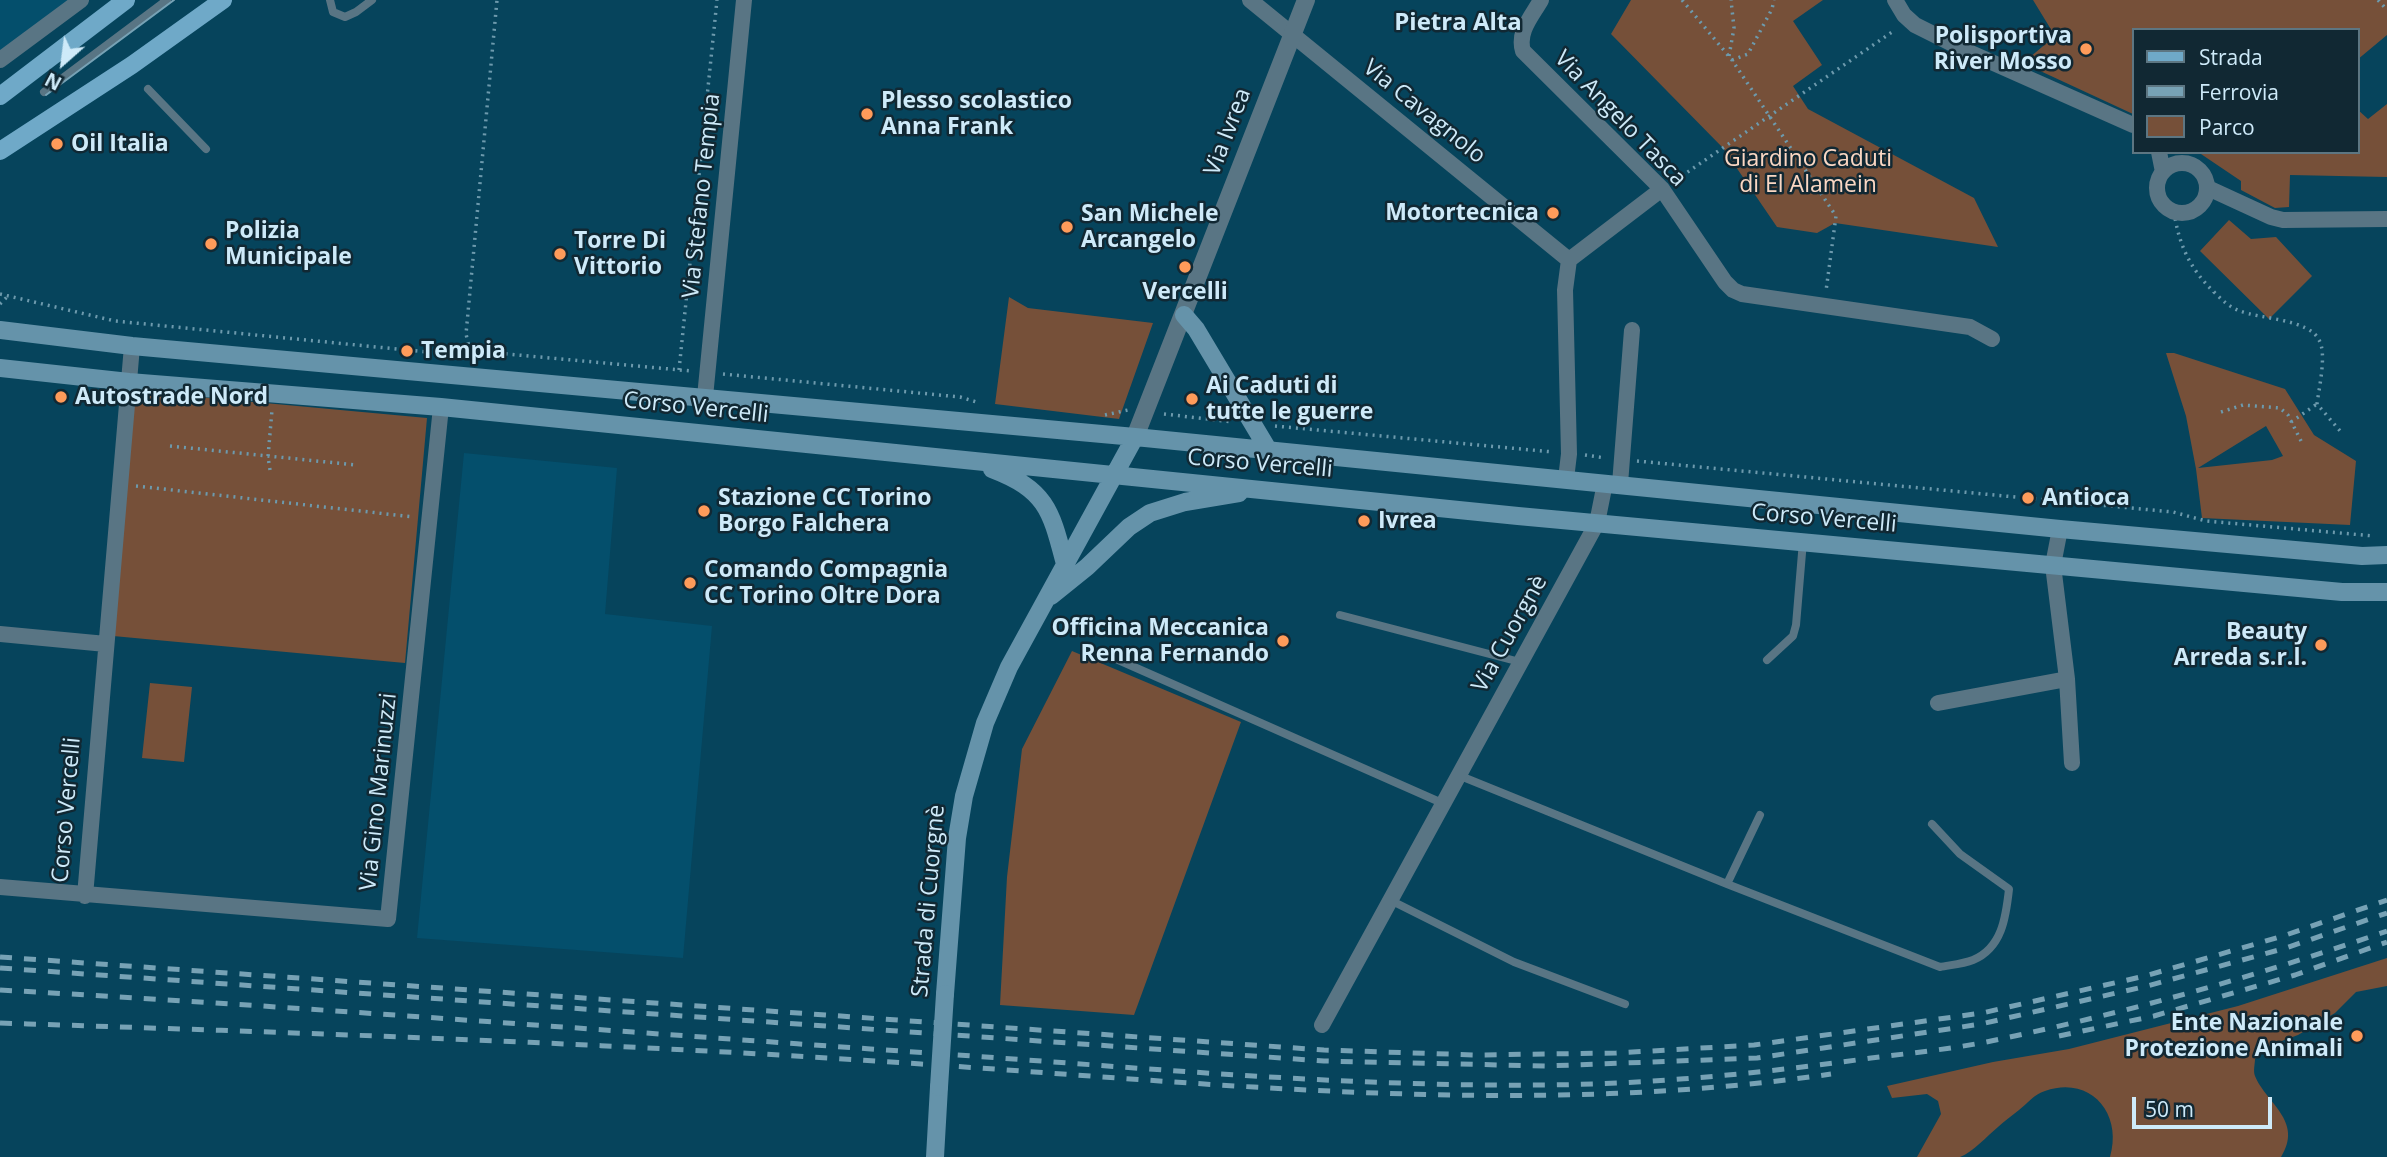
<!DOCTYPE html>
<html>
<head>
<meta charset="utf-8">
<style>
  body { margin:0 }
  #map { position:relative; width:2387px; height:1157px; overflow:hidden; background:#06445c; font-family:"Open Sans",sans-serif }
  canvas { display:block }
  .legend { position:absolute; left:2132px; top:28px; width:228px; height:126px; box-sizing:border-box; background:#112833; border:2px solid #5d7682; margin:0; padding:9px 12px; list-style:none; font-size:21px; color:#ceeaf9 }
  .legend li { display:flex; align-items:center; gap:14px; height:35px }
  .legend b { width:35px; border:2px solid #5d7682 }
  .north { position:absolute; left:28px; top:28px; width:70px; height:70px; -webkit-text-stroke:5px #112833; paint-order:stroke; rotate:208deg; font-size:19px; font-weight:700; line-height:28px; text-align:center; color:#ceeaf9 }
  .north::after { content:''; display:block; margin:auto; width:24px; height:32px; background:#ceeaf9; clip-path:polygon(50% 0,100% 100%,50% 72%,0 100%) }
  .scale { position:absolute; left:2132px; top:1097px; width:140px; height:32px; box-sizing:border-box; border:4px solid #ceeaf9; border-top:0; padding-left:9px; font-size:21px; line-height:24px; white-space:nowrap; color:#ceeaf9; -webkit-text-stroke:5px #112833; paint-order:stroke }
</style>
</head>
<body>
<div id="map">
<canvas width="2387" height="1157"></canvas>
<ul class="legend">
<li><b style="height:9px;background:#6fa9c8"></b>Strada</li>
<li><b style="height:9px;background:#77a2b5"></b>Ferrovia</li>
<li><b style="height:19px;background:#765039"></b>Parco</li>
</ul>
<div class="north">N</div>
<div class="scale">50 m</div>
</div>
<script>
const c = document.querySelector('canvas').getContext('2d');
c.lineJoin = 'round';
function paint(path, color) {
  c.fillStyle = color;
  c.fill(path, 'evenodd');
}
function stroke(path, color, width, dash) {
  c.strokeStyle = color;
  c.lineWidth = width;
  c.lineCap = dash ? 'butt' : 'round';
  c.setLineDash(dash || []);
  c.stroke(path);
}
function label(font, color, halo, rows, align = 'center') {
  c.font = font + ' "Open Sans",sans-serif';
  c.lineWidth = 5;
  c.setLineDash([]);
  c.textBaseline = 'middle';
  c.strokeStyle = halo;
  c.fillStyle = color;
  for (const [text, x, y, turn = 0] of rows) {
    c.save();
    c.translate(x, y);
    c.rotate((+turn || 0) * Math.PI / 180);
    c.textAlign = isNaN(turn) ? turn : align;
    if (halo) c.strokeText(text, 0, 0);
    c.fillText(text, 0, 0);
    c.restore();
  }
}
paint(new Path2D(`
  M0,0H81L0,60Z
  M464,453L617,468L605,614L712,626L683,958L417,938Z`), '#044f6c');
paint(new Path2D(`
  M1631,0H1823L1793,21L1822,65L1793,86L1808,109L1974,198L1998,247L1835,223L1817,233L1777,227L1723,148L1611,34Z
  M2033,0H2387V35L2357,60V30H2133V114L2023,63L2055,36Z
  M2387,104V177L2290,175L2289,207L2275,208L2241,190V181L2198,152H2357V109L2368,119Z
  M2229,220L2251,239L2276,237L2312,276L2269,319L2200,251Z
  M1009,297L1028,308L1153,323L1119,419L995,404Z
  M2166,353H2174L2285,389L2314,435L2356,461L2350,525L2202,518L2196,469L2186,416ZM2266,426L2283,456L2272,460L2198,468Z
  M135,391L427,418L405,663L113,636Z
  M1072,651L1241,722L1134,1015L1000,1005L1007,877L1022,749Z
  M150,683L192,687L184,762L142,758Z
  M2387,958V986L2356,992L2335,1013L2298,1035L2271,1045L2255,1059C2255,1064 2253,1071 2255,1076C2266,1103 2304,1121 2281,1157H2110C2123,1113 2090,1075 2045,1091C2034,1094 2027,1104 2019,1110C2012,1116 2004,1121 1998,1127C1987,1136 1973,1152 1960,1157C1952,1157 1927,1157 1917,1157L1941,1114L1938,1101L1927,1094L1892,1098L1887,1086L1993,1062L2069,1049L2238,1006Z`), '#765039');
stroke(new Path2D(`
  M1682,0L1732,60L1836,216L1826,291
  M2378,0L2387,10
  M1729,56L1734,28L1731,0
  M1732,60L1748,54L1772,9L1774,0
  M1676,180L1895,30
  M2174,212C2179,245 2190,269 2214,292C2222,300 2229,307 2240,311C2260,319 2309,319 2319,340C2327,353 2319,388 2317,404L2341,432
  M0,294L115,321L437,353L453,349L691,371
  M0,304L7,297
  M470,351L466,334L497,0
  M679,370L717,0
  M723,374L960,397L980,403
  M2221,412L2243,405L2280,408L2288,415L2302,443
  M1164,414L1233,422
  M1105,415L1128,410
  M2291,422L2317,404
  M1275,426L1553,452
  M170,446L356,465
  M1585,455L1605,458
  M1637,461L2173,512L2206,521L2374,536
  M270,470L268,457L272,410
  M136,486L414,517`), '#6d9aad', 3.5, [2, 5]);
stroke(new Path2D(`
  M330,0L333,12L345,17L356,12L372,0
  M148,89L206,149
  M44,92L167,0
  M1340,615L1520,662
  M1116,659L1442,803
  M1767,660L1793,636L1796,625L1803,541
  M1458,775L1727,884L1940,967C1950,965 1963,964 1973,960C2002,948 2006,917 2009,889L1960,854L1932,824
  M1727,884L1760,815
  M1390,900L1514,962L1625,1004`), '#597584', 8);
stroke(new Path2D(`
  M1250,0L1569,260L1565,290L1569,454L1566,479
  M1541,0C1532,16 1517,32 1523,51L1662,189L1725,282L1733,290L1742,294L1970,327L1992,339
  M1895,0L1904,15L1915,25L1971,53L2133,125
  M0,60L81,0
  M2159,152L2163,172
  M2157 188a25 25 0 1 1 50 0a25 25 0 1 1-50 0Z
  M2208,188L2271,217L2283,220L2387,219
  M1569,260L1662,189
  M705,397L744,0
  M1620,484L1632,330
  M2060,529L2053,565L2067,679L2072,763
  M0,634L106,644
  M1938,703L2067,679
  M0,887L388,919L441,407
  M85,896L132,346
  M1322,1025L1597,523L1605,483`), '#597584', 16);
stroke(new Path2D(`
  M1135,437L1306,0`), '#597584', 18);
stroke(new Path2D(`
  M1184,315L1196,329L1269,451
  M0,330L132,346L1135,437L2060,529L2362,556L2387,555
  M0,368L129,382L441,407L1518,516L2342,592H2387
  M992,469C1047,490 1051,511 1065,564
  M1051,596L1087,567L1129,527L1150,513L1185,502L1239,493
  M945,994L957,838L964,796L985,723L1009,667L1135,437
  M935,1157L939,1087`), '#6593aa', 18);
stroke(new Path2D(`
  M0,96L126,0
  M0,151L132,65L223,0`), '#6fa9c8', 18);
stroke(new Path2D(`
  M46,95L174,0`), '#77a2b5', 2);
stroke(new Path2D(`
  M0,957L1324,1050L1476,1055L1616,1053L1754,1045L1982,1013L2145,976L2283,936L2387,900
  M0,968L1324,1061L1546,1066L1757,1058L1981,1024L2147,986L2286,948L2387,913
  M0,990C310,1007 620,1032 930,1053C1134,1067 1341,1087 1546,1085C1655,1084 1763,1073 1871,1058C1911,1053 1952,1049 1991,1041C2126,1013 2257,976 2387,931
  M0,1023C307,1033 614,1043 921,1064C1223,1084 1529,1118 1831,1074
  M2059,1036L2154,1016L2295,975L2387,942`), '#77a2b5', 5, [12, 12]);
stroke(new Path2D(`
  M939,1087L945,994`), '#6593aa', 18);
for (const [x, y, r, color] of [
  [2086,49,7,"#ff9b5a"],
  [867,114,7,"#ff9b5a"],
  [57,144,7,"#ff9b5a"],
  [1553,213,7,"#ff9b5a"],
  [1067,227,7,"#ff9b5a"],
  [211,244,7,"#ff9b5a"],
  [560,254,7,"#ff9b5a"],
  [1185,267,7,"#ff9b5a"],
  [407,351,7,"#ff9b5a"],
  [61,397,7,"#ff9b5a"],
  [1192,399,7,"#ff9b5a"],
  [2028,498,7,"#ff9b5a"],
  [704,511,7,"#ff9b5a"],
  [1364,521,7,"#ff9b5a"],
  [690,583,7,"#ff9b5a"],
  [1283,641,7,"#ff9b5a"],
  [2321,645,7,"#ff9b5a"],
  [2357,1036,7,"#ff9b5a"]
]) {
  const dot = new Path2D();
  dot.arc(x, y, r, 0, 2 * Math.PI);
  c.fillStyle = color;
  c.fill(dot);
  stroke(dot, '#112833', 2.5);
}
label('bold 23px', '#ceeaf9', '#112833', [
  ["Polisportiva",2072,36,"right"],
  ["River Mosso",2072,62,"right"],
  ["Plesso scolastico",881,101],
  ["Anna Frank",881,127],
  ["Oil Italia",71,144],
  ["Motortecnica",1539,213,"right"],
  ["San Michele",1081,214],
  ["Arcangelo",1081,240],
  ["Polizia",225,231],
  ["Municipale",225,257],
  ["Torre Di",574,241],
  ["Vittorio",574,267],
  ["Vercelli",1185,292,"center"],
  ["Tempia",421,351],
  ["Ai Caduti di",1206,386],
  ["tutte le guerre",1206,412],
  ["Autostrade Nord",75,397],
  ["Stazione CC Torino",718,498],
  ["Borgo Falchera",718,524],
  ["Antioca",2042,498],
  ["Ivrea",1378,521],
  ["Comando Compagnia",704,570],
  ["CC Torino Oltre Dora",704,596],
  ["Officina Meccanica",1269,628,"right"],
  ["Renna Fernando",1269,654,"right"],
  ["Beauty",2307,632,"right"],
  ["Arreda s.r.l.",2307,658,"right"],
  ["Ente Nazionale",2343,1023,"right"],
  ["Protezione Animali",2343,1049,"right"]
], 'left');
label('23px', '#ceeaf9', '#112833', [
  ["Via Cavagnolo",1424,112,39],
  ["Via Angelo Tasca",1620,119,46],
  ["Via Ivrea",1228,132,-69],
  ["Via Stefano Tempia",702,196,-84],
  ["Corso Vercelli",696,408,6],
  ["Corso Vercelli",1260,464,5],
  ["Corso Vercelli",1824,519,5],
  ["Via Cuorgnè",1510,634,-61],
  ["Via Gino Marinuzzi",379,792,-84],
  ["Corso Vercelli",67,810,-85],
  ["Strada di Cuorgnè",929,901,-85]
]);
label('23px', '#fad7c3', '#112833', [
  ["Giardino Caduti",1808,159],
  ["di El Alamein",1808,185]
]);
label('bold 24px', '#ceeaf9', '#112833', [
  ["Pietra Alta",1458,23]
]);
</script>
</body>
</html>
